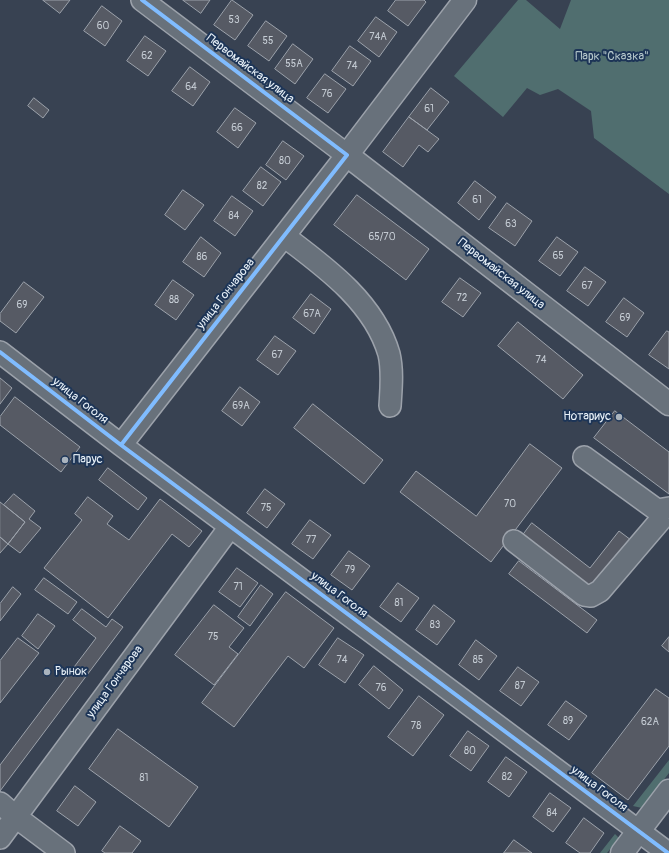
<!DOCTYPE html>
<html>
<head>
<meta charset="utf-8">
<style>
  body { margin:0 }
  canvas { display:block; background:#384252 }
</style>
</head>
<body>
<canvas width="669" height="853"></canvas>
<script>
const c = document.querySelector('canvas').getContext('2d');
c.lineJoin = 'round';
function paint(path, color) {
  c.fillStyle = color;
  c.fill(path, 'evenodd');
}
function stroke(path, color, width, dash) {
  c.strokeStyle = color;
  c.lineWidth = width;
  c.lineCap = dash ? 'butt' : 'round';
  c.setLineDash(dash || []);
  c.stroke(path);
}
function label(font, color, halo, rows, align = 'center') {
  c.font = font + ' Pangolin,sans-serif';
  c.lineWidth = 4;
  c.setLineDash([]);
  c.textBaseline = 'middle';
  c.strokeStyle = halo;
  c.fillStyle = color;
  for (const [text, x, y, turn = 0] of rows) {
    c.save();
    c.translate(x, y);
    c.rotate((+turn || 0) * Math.PI / 180);
    c.textAlign = isNaN(turn) ? turn : align;
    if (halo) c.strokeText(text, 0, 0);
    c.fillText(text, 0, 0);
    c.restore();
  }
}
paint(new Path2D(`
  M518,0H526L560,29L571,0H669V194L594,138L591,111L558,89L540,95L527,88L503,117L454,76Z
  M669,760V773L642,808L633,806Z
  M615,834L619,838L607,853H600Z`), '#506e6f');
const building = new Path2D(`
  M43,0H70L60,13Z
  M183,0H210L201,13Z
  M232,0L253,15L235,40L214,25Z
  M396,0H424L426,2L408,26L388,11Z
  M102,6L122,21L105,46L84,31Z
  M376,17L397,32L379,57L358,41Z
  M266,21L287,36L269,61L248,46Z
  M145,36L166,51L148,76L127,61Z
  M293,44L313,59L295,84L275,69Z
  M350,46L371,61L353,86L332,71Z
  M190,67L210,82L193,106L172,91Z
  M325,74L346,89L328,113L307,98Z
  M431,88L449,102L427,130L409,117Z
  M34,98L49,110L43,118L28,106Z
  M235,108L256,123L238,148L217,132Z
  M409,117L439,139L428,152L419,145L403,167L383,152Z
  M283,141L304,156L286,180L266,165Z
  M261,167L281,182L263,206L243,191Z
  M475,181L496,197L479,220L458,203Z
  M183,190L204,205L185,230L165,215Z
  M357,195L429,249L406,280L334,225Z
  M232,196L253,211L235,236L214,221Z
  M507,203L532,221L515,246L489,228Z
  M201,237L221,253L204,277L183,262Z
  M557,237L578,252L560,276L539,261Z
  M585,267L606,282L588,306L567,291Z
  M460,278L481,293L463,317L442,302Z
  M173,280L194,295L176,320L155,305Z
  M24,282L44,297L16,333L0,321V314Z
  M311,294L331,309L314,334L293,318Z
  M624,298L644,313L627,337L606,322Z
  M518,322L583,375L563,399L498,346Z
  M667,331L669,332V369L649,355Z
  M275,336L296,351L278,375L257,360Z
  M0,378L12,388L0,404Z
  M240,387L260,402L242,426L222,411Z
  M15,397L80,447L61,472L0,425V417Z
  M313,404L383,460L364,484L294,428Z
  M615,411L669,452V494L594,438Z
  M530,444L562,468L491,562L400,492L416,471L476,516Z
  M108,468L147,498L138,510L99,480Z
  M265,489L285,504L267,528L247,513Z
  M14,494L35,511L29,519L41,528L20,553L8,544L25,522L4,505Z
  M88,497L113,516L107,524L129,540L160,499L202,531L189,547L172,534L108,618L44,568L82,520L75,514Z
  M0,502L25,522L8,544L0,537Z
  M310,520L331,535L313,559L292,544Z
  M532,523L590,568L619,531L631,540L593,589L523,535Z
  M0,537L8,544L0,553Z
  M349,551L370,566L352,590L331,575Z
  M519,561L597,620L587,633L509,574Z
  M237,568L258,583L240,607L219,592Z
  M44,578L77,602L68,614L35,590Z
  M398,583L419,598L401,622L380,607Z
  M261,585L273,594L250,626L238,617Z
  M13,587L21,594L0,621V604Z
  M286,592L334,628L304,668L288,656L234,727L202,703Z
  M214,605L244,628L229,647L238,654L214,685L175,655Z
  M434,605L455,621L437,645L416,630Z
  M82,609L106,627L112,619L123,627L0,791V765L96,638L73,620Z
  M38,614L55,626L38,649L22,636Z
  M669,637V652L662,646Z
  M18,638L39,653L0,703V661Z
  M338,638L364,655L345,683L319,665Z
  M476,640L497,656L479,680L459,665Z
  M374,666L403,690L389,709L359,685Z
  M518,667L539,682L521,706L500,691Z
  M656,689L669,698V746L628,800L592,773Z
  M419,696L444,715L413,756L388,737Z
  M566,701L587,716L569,740L548,725Z
  M118,729L198,787L169,827L89,769Z
  M468,731L489,746L471,771L450,756Z
  M506,757L527,772L509,797L488,782Z
  M75,786L96,802L78,826L57,811Z
  M550,793L571,808L553,832L533,817Z
  M584,818L604,833L590,853H580L566,843Z
  M120,826L141,841L132,853H105L102,851Z
  M514,840L532,853H504Z`);
paint(building, '#565a64');
stroke(building, '#9ca2ab', 1);
const minor = new Path2D(`
  M284,236C325,267 374,302 389,354C393,371 391,389 390,406
  M0,352L121,445L668,853
  M121,445L347,155L142,0
  M584,457L657,510L669,508
  M514,541L584,595L591,596L600,591L669,510
  M0,803L16,817L64,853
  M0,838L230,527`);
const major = new Path2D(`
  M465,0L347,155L669,404
  M622,853L669,791`);
stroke(minor, '#9ca2ab', 24);
stroke(major, '#9ca2ab', 25);
stroke(minor, '#68717b', 21);
stroke(major, '#68717b', 22);
stroke(new Path2D(`
  M0,352L121,445L668,853
  M121,445L347,155L142,0`), '#80bcff', 4);
for (const [x, y, r, color] of [
  [619,417,4,"#aab4be"],
  [65,460,4,"#aab4be"],
  [47,672,4,"#aab4be"]
]) {
  const dot = new Path2D();
  dot.arc(x, y, r, 0, 2 * Math.PI);
  c.fillStyle = color;
  c.fill(dot);
  stroke(dot, '#1d3557', 1.5);
}
label('10px', '#c4cbd3', null, [
  ["53",234,20],
  ["60",103,26],
  ["74А",378,37],
  ["55",268,41],
  ["62",147,56],
  ["55А",294,64],
  ["74",352,66],
  ["64",191,87],
  ["76",327,94],
  ["61",429,109],
  ["66",237,128],
  ["80",285,161],
  ["82",262,186],
  ["61",477,200],
  ["84",234,216],
  ["63",511,224],
  ["65/70",382,237],
  ["65",558,256],
  ["86",202,257],
  ["67",587,286],
  ["72",462,298],
  ["88",174,300],
  ["69",22,305],
  ["67А",312,314],
  ["69",625,318],
  ["67",277,355],
  ["74",541,360],
  ["69А",241,406],
  ["70",510,504],
  ["75",266,508],
  ["77",311,540],
  ["79",350,570],
  ["71",238,587],
  ["81",399,603],
  ["83",435,625],
  ["75",213,637],
  ["74",342,660],
  ["85",478,660],
  ["87",520,686],
  ["76",381,688],
  ["89",568,721],
  ["62А",650,722],
  ["78",416,726],
  ["80",470,751],
  ["82",507,777],
  ["81",144,778],
  ["84",552,813]
]);
label('12px', '#b4c6ca', '#1d3557', [
  ["Парк \"Сказка\"",612,57]
]);
label('12px', '#e8f1f8', '#1d3557', [
  ["Первомайская улица",250,69,37],
  ["Первомайская улица",501,274,38],
  ["улица Гончарова",226,294,-52],
  ["улица Гоголя",80,401,38],
  ["улица Гоголя",339,595,37],
  ["улица Гончарова",115,682,-54],
  ["улица Гоголя",599,789,37]
]);
label('12px', '#e8f1f8', '#1d3557', [
  ["Нотариус",611,417,"right"],
  ["Парус",73,460],
  ["Рынок",55,672]
], 'left');
</script>
</body>
</html>
